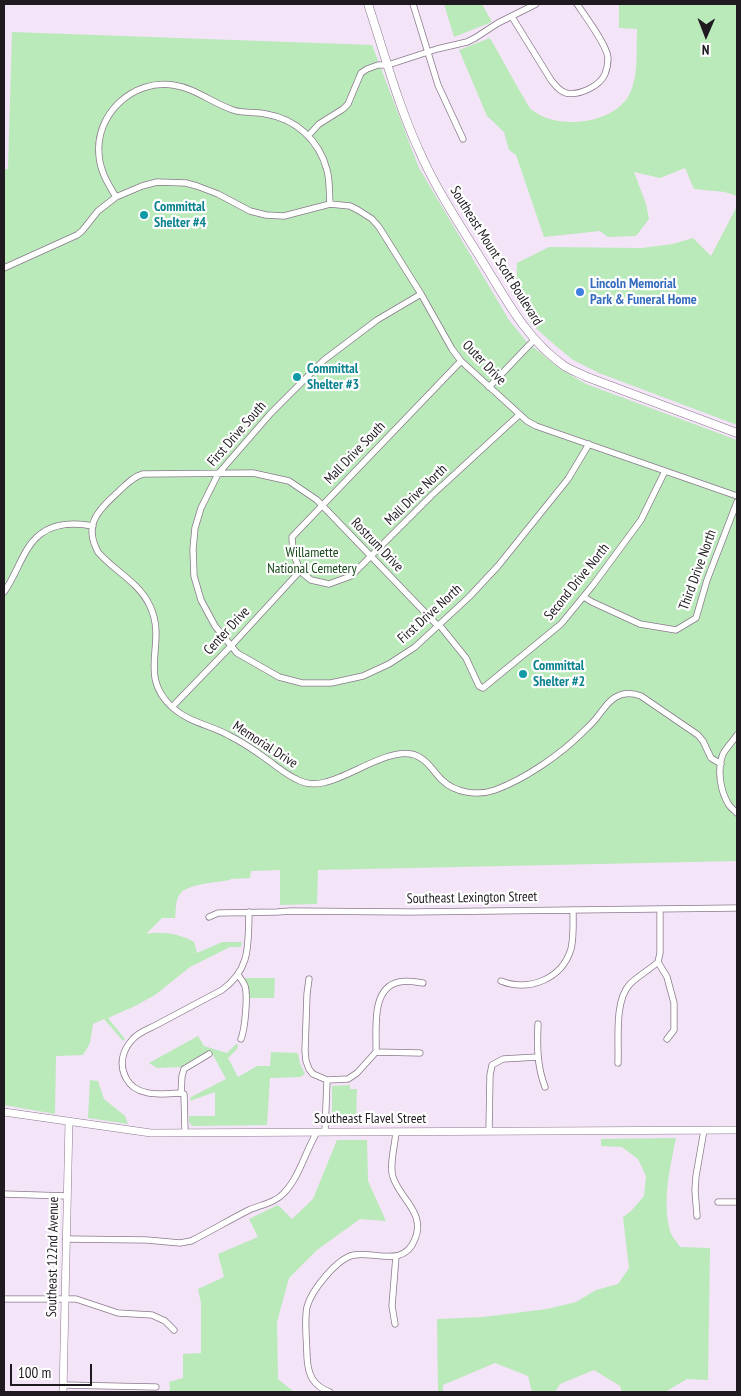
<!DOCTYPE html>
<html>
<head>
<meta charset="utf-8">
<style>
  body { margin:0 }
  #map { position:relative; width:741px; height:1396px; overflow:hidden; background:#f4e4f7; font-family:"PT Sans Narrow",sans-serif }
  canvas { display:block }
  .frame { position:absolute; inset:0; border:5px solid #1f1920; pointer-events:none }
  .north { position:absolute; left:681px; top:10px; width:50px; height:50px; -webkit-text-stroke:4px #fff; paint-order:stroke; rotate:181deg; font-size:14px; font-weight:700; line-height:20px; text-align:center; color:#1f1920 }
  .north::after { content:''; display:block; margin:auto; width:18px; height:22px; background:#1f1920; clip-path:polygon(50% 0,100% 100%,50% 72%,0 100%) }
  .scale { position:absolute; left:10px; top:1364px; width:82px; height:22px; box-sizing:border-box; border:2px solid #1f1920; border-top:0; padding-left:6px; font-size:15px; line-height:18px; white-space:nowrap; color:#1f1920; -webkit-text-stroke:4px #fff; paint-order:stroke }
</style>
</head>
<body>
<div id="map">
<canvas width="741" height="1396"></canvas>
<div class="frame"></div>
<div class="north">N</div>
<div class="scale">100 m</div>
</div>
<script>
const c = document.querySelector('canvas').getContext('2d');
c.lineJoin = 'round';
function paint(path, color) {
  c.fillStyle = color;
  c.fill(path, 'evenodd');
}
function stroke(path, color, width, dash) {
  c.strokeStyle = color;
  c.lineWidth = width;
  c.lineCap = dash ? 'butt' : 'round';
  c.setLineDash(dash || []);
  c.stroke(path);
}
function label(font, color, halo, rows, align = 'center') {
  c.font = font + ' "PT Sans Narrow",sans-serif';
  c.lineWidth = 4.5;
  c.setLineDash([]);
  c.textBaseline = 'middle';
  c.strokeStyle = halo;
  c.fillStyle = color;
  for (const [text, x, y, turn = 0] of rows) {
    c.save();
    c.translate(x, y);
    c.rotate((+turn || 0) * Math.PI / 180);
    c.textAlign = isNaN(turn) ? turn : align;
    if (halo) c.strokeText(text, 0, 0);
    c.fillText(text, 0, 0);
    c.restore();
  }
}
paint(new Path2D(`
  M444,4H482L492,22L454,37Z
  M619,4H737V196L725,192L694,189L685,168L660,178L634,172L646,204L649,219L636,236L608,237L600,231L544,237L516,155L509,150L504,132L487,116L459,50L490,38C501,57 511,76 522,95C525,99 528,107 532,110C557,131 616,124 630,93C639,73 636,51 637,29L619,28Z
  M12,32L372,45L419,168L509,320L526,341L560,369L586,384L737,440V861L318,870L317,904L280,905V870L251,871L250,878L231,879L230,880C219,882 186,884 180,894C175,901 176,910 175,918H162L146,934C162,931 180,934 194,942L197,953L222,942H242L241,947H230L190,967L155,995L135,1006L108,1018L125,1039L123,1041L104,1019L93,1024L90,1043L83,1055L56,1056L55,1114L4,1105V169H8Z
  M737,206V425L599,373L573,360L556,346L530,323L516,297L517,263L549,247L642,248L673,244L693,238L711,256Z
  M244,978H275L274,998H248L249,988Z
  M198,1036L204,1046L227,1053L236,1044L238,1045L237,1049L228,1058L238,1077L257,1066H270L271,1052L298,1053L300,1064L305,1074L300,1077L270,1078L267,1125L192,1126L189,1122V1116H215V1092L190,1101L191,1097L226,1079L213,1055L206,1053L185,1064L182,1067L157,1068L149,1063Z
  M90,1080L98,1081L104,1099L125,1116L128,1124L88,1118Z
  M350,1085V1089H357L356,1125H334L332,1123V1086Z
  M676,1138C670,1168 662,1200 670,1231C672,1237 677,1242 680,1247L710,1248L708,1380L687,1379L665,1392H622L620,1386L594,1370L560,1384L555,1392H532L528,1376L495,1363L443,1385V1392H438L437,1319L483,1317L547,1309L576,1302L596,1290L618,1284L629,1268L623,1217L631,1211L644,1196L646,1176L638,1159L622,1147L601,1146V1139Z
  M337,1140H367L368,1181L386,1221L360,1219L317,1250L289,1278L277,1322L278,1379L294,1392H169L170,1388L169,1382L183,1378V1354L201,1353V1303L198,1289L224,1277L218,1254L258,1237L249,1219L278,1205L292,1219L313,1199Z`), '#bae9ba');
const minor = new Path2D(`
  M413,4L438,85L463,139
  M512,17L551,80C555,85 559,91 566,93C579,96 600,86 605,74C607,69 608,63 608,58C607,45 585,16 577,4
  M308,136L319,124L343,109L348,104L361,73L367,69L378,65H388L437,49L467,42L475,38L498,23L536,4
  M116,197C108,184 100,171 99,155C95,114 133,79 173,85C195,88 212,103 233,110C244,114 255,111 266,114C296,119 319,140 327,170C330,181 329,192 330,204
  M4,268L77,235L82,231L98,211L116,197L142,186L157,182L186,183L197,186L218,194L250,211L266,215L284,216L330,204L350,206L358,210L372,219L379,227L421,294L452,349L461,361L527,421L536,426L737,496
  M421,294L377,320L324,360L271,413L218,474L201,508L195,528L193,549L194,576L201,600L215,626L237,653L279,677L302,683H331L363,676L389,664L415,647L469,597L498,566L568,479L589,444
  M461,361L292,537L293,552L300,571L311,580L329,584L351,576L432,495L519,415
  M489,387L535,339
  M665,471L641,520L593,585L561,624L483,688L479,686L466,658L441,627L438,626L317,500L289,481L253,473L143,474C132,477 126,485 118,492C98,511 83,524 98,552C114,571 139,582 150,606C168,644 136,675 173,708C190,723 211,725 230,736C242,742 254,750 265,758C275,765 285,774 296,779C305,784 316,785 326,782C349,777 388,749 411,754C426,757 432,770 442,780C455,793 478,796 495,790C525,779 560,755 583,732C588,727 594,722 598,716C604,709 608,701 616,697C624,692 633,693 641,696L698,735L703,741L711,758L721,764
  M4,592C14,578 19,562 28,548C43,524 67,521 93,526
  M584,597L592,602L640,624L676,630L696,618L707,580L737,502
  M172,707L231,646L300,571
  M737,735C733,741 726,748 723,754C717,769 720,791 729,805C731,808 735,811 737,813
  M209,917L218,913L277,912L291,911L410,912L737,908
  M658,962L667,977L674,1003V1030L667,1039
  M238,975C241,979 243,981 245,986C248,996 245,1029 241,1039
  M309,979L307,994L305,1051L306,1061L309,1069L313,1074L327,1080L348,1079L357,1073L376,1052C377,1031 370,988 399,982C407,980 415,982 423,983
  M501,981C529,992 562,979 571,949C574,937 573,922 573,910
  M538,1024C537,1046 537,1066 545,1087
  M376,1052L420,1053
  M618,1063C619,1040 614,1001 630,984C638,976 649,970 658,962L660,953V909
  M181,1093L182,1076L184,1069L209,1054
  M489,1131L490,1075L492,1065L503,1059L537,1057
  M185,1132L184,1094L181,1093C163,1094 136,1098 126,1078C119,1065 122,1051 132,1040C138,1032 149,1029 158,1024C179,1013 201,1001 222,990C251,969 248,945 249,912
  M325,1132L327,1080
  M4,1194L67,1196
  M718,1202H737
  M697,1216L695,1190L696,1176L704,1130
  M66,1239L147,1240L180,1243L191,1241C211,1231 229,1220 249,1210C260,1205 275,1203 284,1193C300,1176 305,1152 317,1132
  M4,1299H76L118,1313L152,1315L165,1321L174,1330
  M395,1324L392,1306L396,1256
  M64,1385L156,1387
  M330,1392C313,1386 308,1375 307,1357C307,1344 304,1320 307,1307C311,1291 337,1258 354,1255C375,1251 404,1268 415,1239C426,1213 400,1199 393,1177C389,1166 395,1145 396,1132`);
const tertiary = new Path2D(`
  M4,1112L151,1133L737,1130
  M63,1392L69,1121`);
const secondary = new Path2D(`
  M368,4C384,52 397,102 418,148C436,190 462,228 486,267C508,303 528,340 563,365C570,370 579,373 587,377L737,433`);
stroke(minor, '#897a8b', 7);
stroke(tertiary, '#897a8b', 8);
stroke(secondary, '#897a8b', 9);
stroke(minor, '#fff', 5.5);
stroke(tertiary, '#fff', 7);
stroke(secondary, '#fff', 8);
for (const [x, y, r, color] of [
  [144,215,5,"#0f9aa8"],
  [580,292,5,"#3f7fe0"],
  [297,377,5,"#0f9aa8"],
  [523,674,5,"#0f9aa8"]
]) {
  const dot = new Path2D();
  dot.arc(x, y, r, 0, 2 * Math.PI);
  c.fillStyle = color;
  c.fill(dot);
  stroke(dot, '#fff', 2);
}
label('bold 14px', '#0d838f', '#fff', [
  ["Committal",154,207],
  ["Shelter #4",154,223],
  ["Committal",307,369],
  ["Shelter #3",307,385],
  ["Committal",533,666],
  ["Shelter #2",533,682]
], 'left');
label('14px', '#1f1920', '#fff', [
  ["Southeast Mount Scott Boulevard",496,256,58],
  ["Outer Drive",484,363,46],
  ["First Drive South",237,434,-49],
  ["Mall Drive South",355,453,-46],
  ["Mall Drive North",416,495,-44],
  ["Rostrum Drive",377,545,46],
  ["Third Drive North",698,570,-70],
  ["Second Drive North",577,582,-51],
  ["First Drive North",430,614,-42],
  ["Center Drive",227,631,-47],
  ["Memorial Drive",265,745,33],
  ["Southeast Lexington Street",472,898,-1],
  ["Southeast Flavel Street",370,1119],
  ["Southeast 122nd Avenue",53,1257,-89]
]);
label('bold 14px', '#366cbe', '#fff', [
  ["Lincoln Memorial",590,284],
  ["Park & Funeral Home",590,300]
], 'left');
label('14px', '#1a4a1d', '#fff', [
  ["Willamette",312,553],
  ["National Cemetery",312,569]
]);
</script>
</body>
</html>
